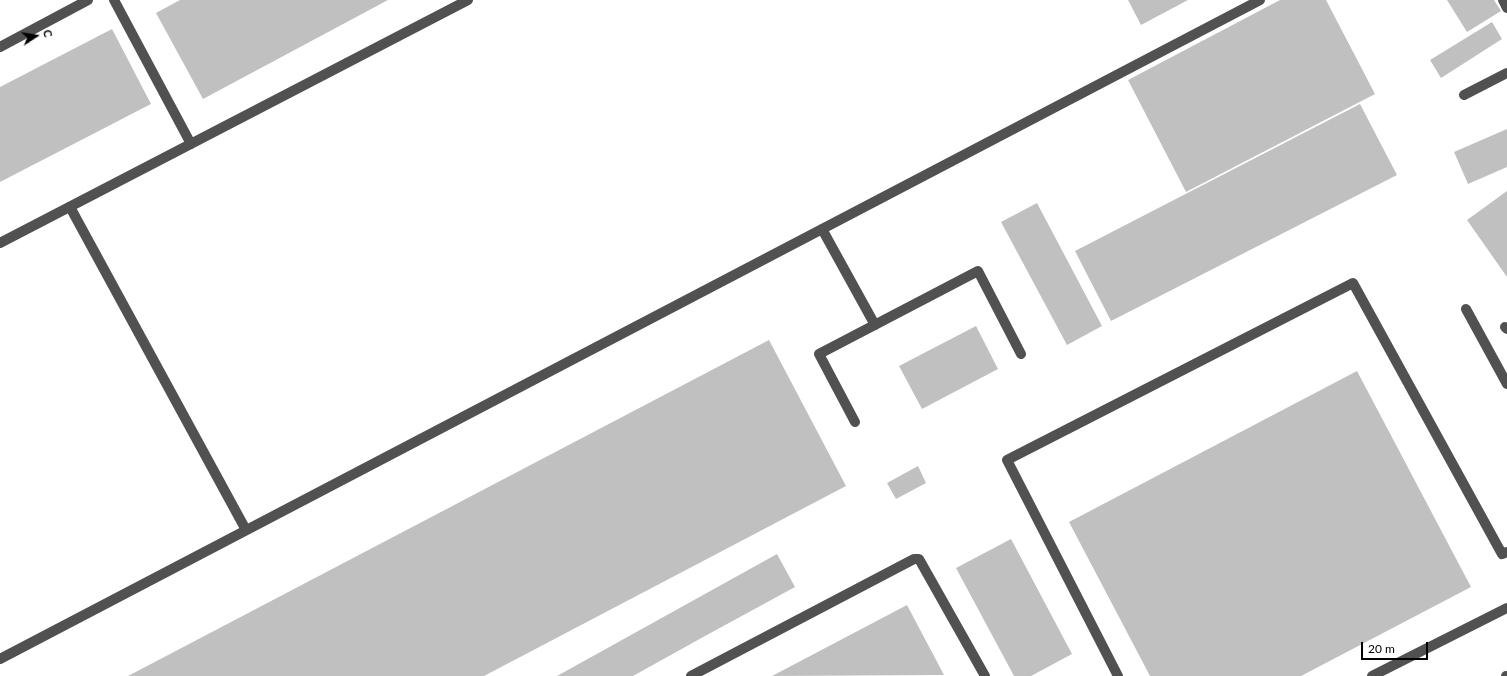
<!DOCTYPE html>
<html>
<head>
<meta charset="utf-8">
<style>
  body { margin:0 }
  #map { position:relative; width:1507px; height:676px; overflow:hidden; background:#fff; font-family:Lato,sans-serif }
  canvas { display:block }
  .north { position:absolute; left:16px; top:16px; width:40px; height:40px; -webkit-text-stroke:3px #fff; paint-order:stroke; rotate:78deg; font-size:11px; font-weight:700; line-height:16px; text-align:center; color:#000 }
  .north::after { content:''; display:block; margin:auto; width:14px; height:18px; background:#000; clip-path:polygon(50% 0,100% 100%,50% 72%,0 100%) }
  .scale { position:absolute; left:1361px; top:642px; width:67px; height:18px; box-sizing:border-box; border:2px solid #000; border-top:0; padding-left:5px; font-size:12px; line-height:14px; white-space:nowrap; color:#000; -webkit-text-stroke:3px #fff; paint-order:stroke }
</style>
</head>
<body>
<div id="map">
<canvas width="1507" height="676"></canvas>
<div class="north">С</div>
<div class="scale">20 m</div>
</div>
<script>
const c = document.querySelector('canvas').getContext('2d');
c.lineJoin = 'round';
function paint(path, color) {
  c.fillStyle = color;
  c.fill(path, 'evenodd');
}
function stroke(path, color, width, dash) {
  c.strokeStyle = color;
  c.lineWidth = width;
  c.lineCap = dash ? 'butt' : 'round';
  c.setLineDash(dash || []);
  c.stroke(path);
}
paint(new Path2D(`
  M180,0H388L203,99L156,13Z
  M1128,0H1188L1141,25Z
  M1280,0H1326L1375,94L1186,192L1128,80Z
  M1447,0H1494L1501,11L1467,32Z
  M1492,22L1502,39L1441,78L1430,60Z
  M112,29L151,104L0,182V87Z
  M1360,104L1397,175L1111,321L1075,251Z
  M1507,129V167L1468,184L1454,152Z
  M1507,191V277L1467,220Z
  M1037,203L1102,326L1067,345L1001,222Z
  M976,326L998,369L922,409L899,366Z
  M769,340L846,486L484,676H128Z
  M1357,371L1471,587L1301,676H1150L1069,522Z
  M918,466L926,483L896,499L887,483Z
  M1011,539L1072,654L1031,676H1014L956,568Z
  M777,554L795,587L705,636L633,676H557Z
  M907,605L944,675L772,676Z`), '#c0c0c0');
stroke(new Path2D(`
  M114,0L191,144
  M1503,0L1507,8
  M0,47L88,0
  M1464,95L1507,73
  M70,207L246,530
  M822,229L875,325
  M0,243L468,0
  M1466,309L1507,384
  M1505,327L1507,329
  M855,422L819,354L978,271L1021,354
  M0,659L1260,0
  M691,676L914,559H919L985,676
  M1118,676L1007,460L1353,283L1502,554L1507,552
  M1372,676L1507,608
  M1506,676H1507`), '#515151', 10);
</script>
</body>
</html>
